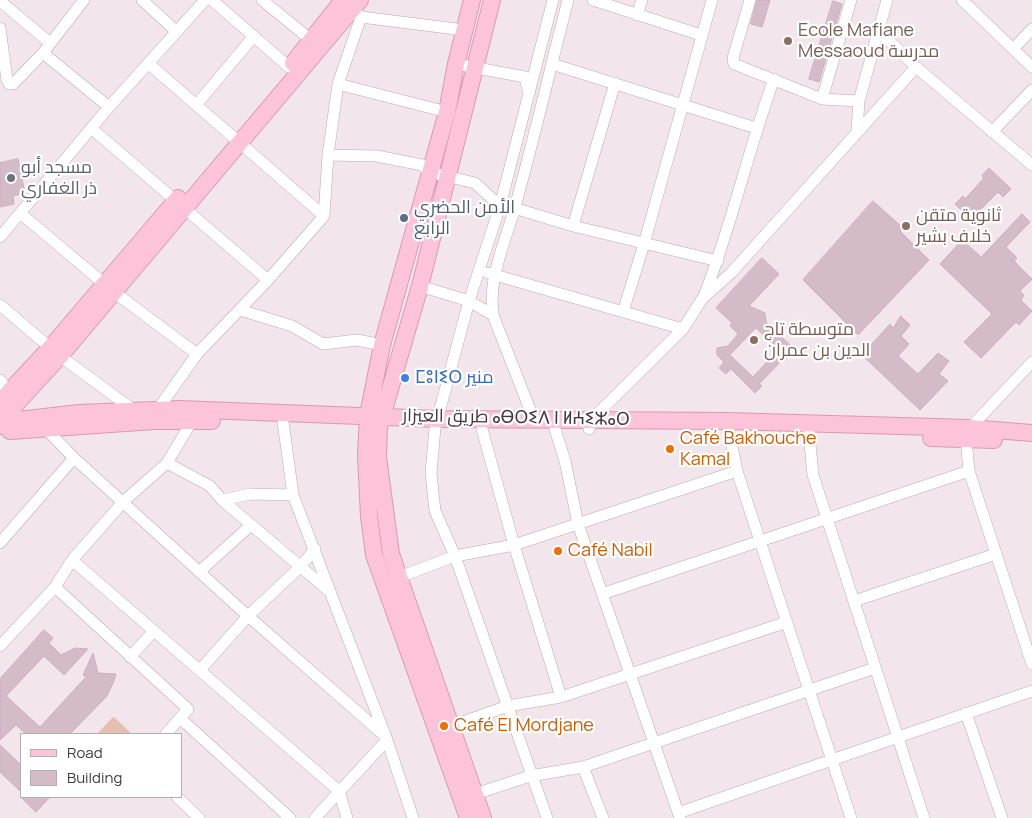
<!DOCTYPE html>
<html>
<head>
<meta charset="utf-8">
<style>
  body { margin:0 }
  #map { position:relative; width:1032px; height:818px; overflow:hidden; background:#f2e5eb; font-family:Manrope,sans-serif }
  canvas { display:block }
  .legend { position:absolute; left:20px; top:733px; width:162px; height:65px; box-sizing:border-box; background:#fff; border:1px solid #b5aeb1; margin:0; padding:6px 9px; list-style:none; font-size:15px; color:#45353d }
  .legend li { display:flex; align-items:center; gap:10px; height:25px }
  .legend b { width:25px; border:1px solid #b5aeb1 }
</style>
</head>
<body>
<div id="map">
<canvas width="1032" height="818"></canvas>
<ul class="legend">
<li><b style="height:6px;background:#fdc4d9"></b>Road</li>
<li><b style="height:14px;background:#d4bbc8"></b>Building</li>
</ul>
</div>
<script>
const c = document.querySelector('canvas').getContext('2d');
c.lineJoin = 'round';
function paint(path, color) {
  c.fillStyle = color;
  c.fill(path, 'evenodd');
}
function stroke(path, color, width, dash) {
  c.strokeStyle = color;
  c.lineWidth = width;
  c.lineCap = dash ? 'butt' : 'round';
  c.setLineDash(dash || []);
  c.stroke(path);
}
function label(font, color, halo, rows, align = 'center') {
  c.font = font + ' Manrope,Cairo,"Noto Sans Tifinagh",sans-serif';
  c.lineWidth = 4.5;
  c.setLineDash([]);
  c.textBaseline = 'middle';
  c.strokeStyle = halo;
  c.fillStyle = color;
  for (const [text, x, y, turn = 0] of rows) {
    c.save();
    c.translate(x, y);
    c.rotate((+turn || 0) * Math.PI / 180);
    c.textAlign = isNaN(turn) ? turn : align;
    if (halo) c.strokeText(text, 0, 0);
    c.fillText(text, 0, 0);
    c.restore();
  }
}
paint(new Path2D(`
  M113,717H114L132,734H97Z`), '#e6c0ae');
const building = new Path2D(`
  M757,0H770L762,27L751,24Z
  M833,1L842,4L819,82L809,79Z
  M18,159L25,193L13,196L14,204L0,207V163Z
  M989,168L1011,189L1003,197L998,192L978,212L983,217L976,224L955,204L963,196L965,199L984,178L982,176Z
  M873,201L903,228L900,231L929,260L858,335L803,280Z
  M1022,214L1030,222L1006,247L1017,258L1014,261L1032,279L1020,291L1024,295L1021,300L1032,311L1019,325L1016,322L981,358L964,342L992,314L940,264L962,240L981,257Z
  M762,258L779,274L749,306L765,313L766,322L791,346L788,349L792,354L787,359L784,358L759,384L762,386L755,393L731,369L726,374L719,368L724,362L717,355V348L728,346L738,334L730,326L732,323L716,308ZM756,328L779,349L753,377L730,355Z
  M901,316L910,325L901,336L909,344L898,356L918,374L938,353L949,361L939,374L948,381L920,410L862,355L890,324L893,328Z
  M44,630L53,638L49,643L61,655L75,648L88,649L64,675L44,656L6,696L40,727L86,677L83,675L93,653L98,673L116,674L114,681L107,696L70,734H26L16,725L0,740V679Z
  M0,745L21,765V792L0,772Z
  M21,797H50L36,812Z`);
paint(building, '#d4bbc8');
stroke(building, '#ceaebf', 1);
const minor = new Path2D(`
  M142,0L177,32
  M212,0L289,67
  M262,0L311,40
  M593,0L701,35
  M750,0L733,58L734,64L822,99L851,0
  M962,0L1032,67
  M0,1L50,43
  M356,12L361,17L464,30
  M637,15L642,0
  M0,28L7,80L9,84H13L43,53L84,0
  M879,31L916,67L1032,165
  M1013,49L1032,29
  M43,53L109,107
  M149,64L324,216
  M456,64L525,77L529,94
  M552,64L756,128
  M338,84L447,112
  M822,99L859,101
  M197,104L254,36
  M91,128L268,280
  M857,130L859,101L887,0
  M992,132L1032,90
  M328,155L377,156L422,165L429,172L475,183L500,206
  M514,208L573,226L718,261
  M20,213L114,292L197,354
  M573,226L615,83
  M0,237L109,107L205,0
  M488,273L683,329
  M420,286L469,301L493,315
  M704,296C732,225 748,150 774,79
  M0,305L60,356L136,412
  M240,310L292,326L323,344L357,340L382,345
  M623,312L644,244L712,0
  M1032,362L970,428L966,439L969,471L1032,664
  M0,380L13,398
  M282,414L293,495L387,740L413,818
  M156,415L158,409L197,354L268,280L324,216L328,155L338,84L361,17
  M534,420L493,315C488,277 505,243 515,207C534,139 550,69 568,0
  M727,421L737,471L851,818
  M808,423L813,475L924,818
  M44,427L74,458L248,616L385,736
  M482,429L514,545L561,697
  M555,429L565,461L578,524L680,818
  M589,429L592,419L683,329L702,299L731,273L916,67
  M167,463L210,486L222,500L329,591
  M222,500L250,494L293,495
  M0,543L74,458
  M72,560L339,791L347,818
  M200,571L251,525
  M394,579L455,556L514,545L737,471
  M55,587L188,709L166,734
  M602,594L969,471
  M854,601L996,554
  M0,646L55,587L72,560L124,501L167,463L192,421
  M130,657L154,631
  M200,670L248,616L300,567L315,549
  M966,713L1002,818
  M181,719L290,818
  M446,728L508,706L561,697L787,622
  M583,767L603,818
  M469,796L530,776L583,767L875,668
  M177,797L199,818
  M678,813L1032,691
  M315,818L387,740
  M547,818L455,556L435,511L431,473L435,428L469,301L500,206L553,0`);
const secondary = new Path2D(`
  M293,63L343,0
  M0,405L9,392L51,347L178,198
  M0,422L79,413L179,409L438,419L727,421L970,428L1032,433
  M0,426L16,404L60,356L360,0
  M10,431L154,421H212
  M931,438L994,440
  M468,818L374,555L369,516L366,455L368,415L382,345L447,112L456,64L472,0
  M483,818L391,554L378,457L379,427L420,286L492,0`);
stroke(minor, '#bda8b2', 12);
stroke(secondary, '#d89ab2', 18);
stroke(minor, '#fff', 11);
stroke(secondary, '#fdc4d9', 16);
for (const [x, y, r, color] of [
  [788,41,5,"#8d6e63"],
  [11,178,5,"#6b7280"],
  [404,218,5,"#5c6f8a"],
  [906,226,5,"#8d6e63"],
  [754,340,5,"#8d6e63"],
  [405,378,5,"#3f7fe0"],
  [670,449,5,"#e8710a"],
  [558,551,5,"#e8710a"],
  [444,726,5,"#e8710a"]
]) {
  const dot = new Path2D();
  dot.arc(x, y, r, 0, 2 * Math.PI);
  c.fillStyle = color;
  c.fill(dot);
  stroke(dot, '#fff', 2);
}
label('18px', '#785e54', '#fff', [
  ["Ecole Mafiane",798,31],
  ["Messaoud مدرسة",798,52],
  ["ثانوية متقن",916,216],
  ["خلاف بشير",916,237],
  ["متوسطة تاج",764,330],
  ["الدين بن عمران",764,351]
], 'left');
label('18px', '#5b616d', '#fff', [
  ["مسجد أبو",21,168],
  ["ذر الغفاري",21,189]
], 'left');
label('18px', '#4e5e75', '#fff', [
  ["الأمن الحضري",414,208],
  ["الرابع",414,229]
], 'left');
label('18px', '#366cbe', '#fff', [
  ["ⵎⵓⵏⵉⵔ منير",415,378]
], 'left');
label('18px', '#45353d', '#fff', [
  ["طريق العيزار ⴰⴱⵔⵉⴷ ⵏ ⵍⵄⵉⵣⴰⵔ",516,418,1]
]);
label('18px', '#c56008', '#fff', [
  ["Café Bakhouche",680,439],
  ["Kamal",680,460],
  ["Café Nabil",568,551],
  ["Café El Mordjane",454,726]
], 'left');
</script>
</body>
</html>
